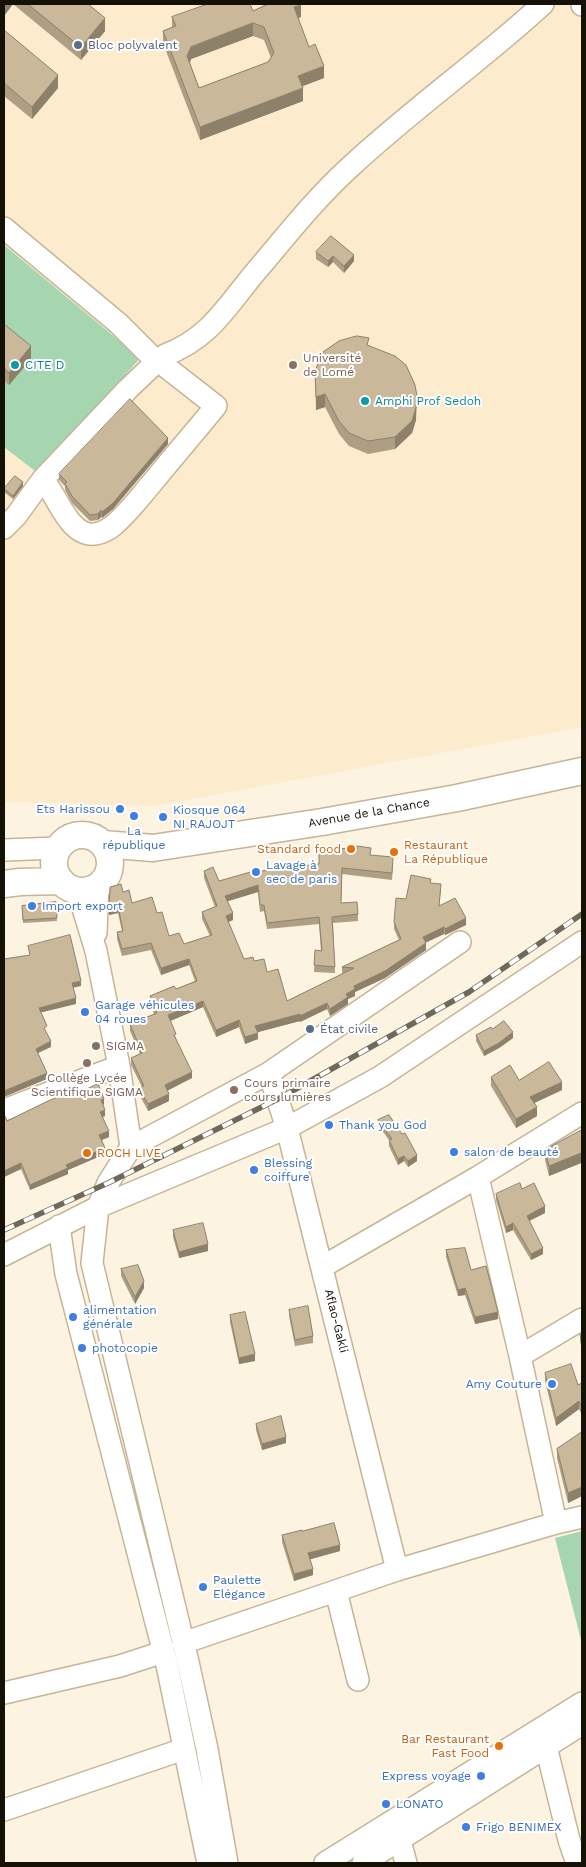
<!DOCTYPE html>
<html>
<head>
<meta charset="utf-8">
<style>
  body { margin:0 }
  #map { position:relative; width:586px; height:1867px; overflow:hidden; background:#fdf3e1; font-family:"Work Sans",sans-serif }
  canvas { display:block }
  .frame { position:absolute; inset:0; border:5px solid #161106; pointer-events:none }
</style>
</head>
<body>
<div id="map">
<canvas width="586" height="1867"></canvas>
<div class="frame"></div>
</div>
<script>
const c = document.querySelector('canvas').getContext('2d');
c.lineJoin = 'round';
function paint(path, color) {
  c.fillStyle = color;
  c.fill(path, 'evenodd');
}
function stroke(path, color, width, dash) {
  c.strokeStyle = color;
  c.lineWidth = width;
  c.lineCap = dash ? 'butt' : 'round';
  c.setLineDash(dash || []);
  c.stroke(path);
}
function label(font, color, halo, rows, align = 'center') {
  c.font = font + ' "Work Sans",sans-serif';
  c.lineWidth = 4;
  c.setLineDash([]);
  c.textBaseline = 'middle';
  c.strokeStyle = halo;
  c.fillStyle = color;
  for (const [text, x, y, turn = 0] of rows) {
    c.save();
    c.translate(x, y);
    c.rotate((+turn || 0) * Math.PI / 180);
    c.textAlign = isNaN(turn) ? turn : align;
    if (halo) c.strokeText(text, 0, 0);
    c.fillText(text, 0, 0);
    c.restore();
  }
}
paint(new Path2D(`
  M4,4H582V727L154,806L4,802Z`), '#fcebcc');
paint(new Path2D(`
  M4,245L140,358L39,474L4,447Z
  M582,1531V1644L555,1538Z`), '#a5d6b0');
const minor = new Path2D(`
  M582,4V5
  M4,228L118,323L151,356
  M165,355C211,338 228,304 258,269C287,235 316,198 349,168C411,110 481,61 543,4
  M43,479L128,389L151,367
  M4,528L16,516L43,479C56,495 66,526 85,533C93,536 102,533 110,528C126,516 139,498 152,483C173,457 195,432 216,406L166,367
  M4,850L58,848
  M78,892L96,951L119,1066L131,1147L108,1183L98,1207L92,1263L188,1662L207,1749L227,1863
  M96,933L98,885
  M269,1073L287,1128L397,1570
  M4,1110L119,1066
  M131,1147L269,1073L460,942
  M478,1177L520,1356L556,1523
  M59,1226L66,1274L167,1665L208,1863
  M4,1255L98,1207L287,1128L380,1077L582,942
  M322,1267L478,1177L582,1113
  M520,1356L582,1319
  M336,1591L358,1680
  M183,1643L397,1570L556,1523L582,1517
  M4,1693L120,1666L163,1652
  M543,1734L569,1840L577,1863
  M4,1810L184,1749
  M400,1841L406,1863
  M325,1863L582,1703
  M363,1863L582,1724`);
const major = new Path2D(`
  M54 863a28 28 0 1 1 56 0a28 28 0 1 1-56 0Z
  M103,844L153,848L322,822L457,798L582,771
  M4,884L20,882L61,881`);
stroke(minor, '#c5b597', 24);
stroke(major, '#c5b597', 29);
stroke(minor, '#fff', 21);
stroke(major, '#fff', 26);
const rail = new Path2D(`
  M4,1230L108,1183L278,1099L469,992L582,914`);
stroke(rail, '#6f695b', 5.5);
stroke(rail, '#fff', 4, [11]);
paint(new Path2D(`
  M4,4H88L105,31L81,60L13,4L4,16Z
  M267,4H300L301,17L298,18L309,47L324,78L302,86L303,101L200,140L163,43V31L172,27V17L253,11ZM253,36L264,40L271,58L268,62L199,88L190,63L191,59Z
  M4,30L58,88L32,119L4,96Z
  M316,252L354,261L344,273L333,262L328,267L316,259Z
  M4,324L31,359L9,385L4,381Z
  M369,346L416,420L412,433L395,449L368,454L349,446L339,434L325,407L316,410L315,371Z
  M168,444L113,509L102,518L101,517L98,520L90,521L72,503L65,490V486L59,480V474Z
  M23,486L13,499L4,492V489Z
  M371,855L393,864L392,880L342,874L341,903L358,914V921L333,923L335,973L314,972L315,950L321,951L319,924L267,929L264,911L260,912L258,892L228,901L233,920L228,922L244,959L254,961L267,972L287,1001L342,974V967L399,940L394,929V922L406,899L431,883L441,891L439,905L466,925L445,935L444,934L426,942V950L385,978L355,992V996L348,999V1004L330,1016L327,1009L300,1022V1021L257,1032L258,1039L245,1044L239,1027L216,1037L203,1007L170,1021L176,1039L192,1078L167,1090L169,1101L148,1111L139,1094V1088L142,1087L131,1065V1058L140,1054L130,1031V1024L154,1014L150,1003V996L176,989L195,981L189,965L161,975L151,950L122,956L117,939V932L122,931L118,913L109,915L123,892L132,903L157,913L169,936L184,944L210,936L202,919V912L215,907L204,878V871L219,881L254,872L319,864Z
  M56,902L57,921L23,923L22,906Z
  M492,1029L513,1038L499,1048L484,1056L476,1041V1035Z
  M491,1077L519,1080L562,1090L534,1103L537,1116L516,1128L491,1086Z
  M69,1097L104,1104L103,1105L105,1116L103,1117L109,1137L102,1140L105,1154L68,1170V1174L30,1190L21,1169L4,1177V1116L7,1121Z
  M378,1120L417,1161L408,1167L404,1161L398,1165L389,1146V1140L378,1125Z
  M582,1130V1169L581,1163L549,1176L545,1160V1150Z
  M522,1189L545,1213L529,1221L543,1254L531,1260L513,1230L506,1233L496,1200V1194Z
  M173,1230L208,1251L179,1258L173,1237Z
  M446,1250L471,1270L498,1319L475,1324L465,1295L458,1296L446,1257Z
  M121,1269L144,1288L135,1304L121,1276Z
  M289,1310L313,1336V1343L295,1346L289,1316Z
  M230,1315L255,1361L239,1364L230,1322Z
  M582,1334V1349L580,1341V1335Z
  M545,1373L578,1385L582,1383V1415L579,1409L556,1426L545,1381Z
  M256,1424L286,1443L262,1450L256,1430Z
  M582,1432V1496L568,1503L557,1458V1449Z
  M302,1531L340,1551L310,1559L313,1575L294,1581L282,1542V1535Z`), '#ad9e84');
paint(new Path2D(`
  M4,4H13L4,16Z
  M301,5V17L294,20V7Z
  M105,18V31L81,60V47Z
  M253,23V36L191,59L187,69V56L191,47Z
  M324,66V78L298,88V76Z
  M58,75V88L32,119V107Z
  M303,88V101L200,140V127Z
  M354,255V261L344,273V266Z
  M333,256V262L328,267V261Z
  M31,346V359L9,385V373Z
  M325,394V407L316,410V397Z
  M417,396L416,420L412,433L395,449V437Z
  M168,438V444L113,509L102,518V512Z
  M23,482V486L13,499V496Z
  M101,510V517L98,520V514Z
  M258,885V892L225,902V896Z
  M118,906V913L109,915V909Z
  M233,913V920L226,923V916Z
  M466,918V925L445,935V929Z
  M444,927V934L423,944V937Z
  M426,943V950L385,978L355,992V996L348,999V1004L330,1016V1009L354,986Z
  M189,959V965L161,975V968Z
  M81,981V986L72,988V983Z
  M76,998V1004L39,1013V1008Z
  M203,1001V1007L168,1022V1015Z
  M327,1003V1009L300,1022V1016Z
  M300,1014V1021L255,1033V1026Z
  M239,1020V1027L216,1037V1030Z
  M513,1032V1038L499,1048L484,1056V1051Z
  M258,1033V1039L245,1044V1037Z
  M51,1041V1047L36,1054V1049Z
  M192,1072V1078L165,1092V1085Z
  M47,1073V1079L4,1097V1091Z
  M562,1082V1090L530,1105V1097Z
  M169,1094V1101L148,1111V1104Z
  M104,1099V1104L101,1106V1100Z
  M537,1107V1116L516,1128V1119Z
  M105,1110V1116L100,1118V1112Z
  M109,1131V1137L99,1141V1135Z
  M105,1148V1154L68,1170V1174L30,1190V1185L66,1165Z
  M581,1153V1163L549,1176V1166Z
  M417,1155V1161L408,1167V1161Z
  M404,1156V1161L398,1165V1159Z
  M21,1163V1169L4,1177V1171Z
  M545,1206V1213L527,1222V1216Z
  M513,1223V1230L506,1233V1227Z
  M208,1244V1251L179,1258V1252Z
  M543,1248V1254L531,1260V1254Z
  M144,1281V1288L135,1304V1297Z
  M465,1288V1295L458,1296V1290Z
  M498,1312V1319L475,1324V1317Z
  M255,1354V1361L239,1364V1358Z
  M579,1401V1409L556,1426V1418Z
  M286,1437V1443L262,1450V1444Z
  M582,1487V1496L568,1503V1493Z
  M340,1545V1551L308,1560V1553Z
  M313,1569V1575L294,1581V1574Z`), '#8d816c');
const building = new Path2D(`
  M28,4H88L105,18L81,47Z
  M208,4H250L253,11L268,4H300L301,5L294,7L309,47L315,44L324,66L298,76L303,88L200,127L163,31L176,26L172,17ZM253,23L264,27L274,53L268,62L199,88L187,56L191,47Z
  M4,30L58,75L32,107L4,83Z
  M331,236L354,255L344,266L333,256L328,261L316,252Z
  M4,324L31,346L9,373L4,368Z
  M357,336L369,338L367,345L395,356L406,365L415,385L417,396L416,407L412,421L395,437L368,441L349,433L339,421L325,394L316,397L315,371L323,352L339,341Z
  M130,399L168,438L113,503L102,512L101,510L98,514L90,515L72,496L65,484L67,482L59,474Z
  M15,476L23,482L13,496L4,489Z
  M357,846L371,848L370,855L393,857L392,873L342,868L341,903L357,902L358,914L332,917L335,967L314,965L315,950L322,951L319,917L267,923L264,905H260L258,885L225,896L233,913L226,916L244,959L253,957L254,961L264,959L267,972L278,969L287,1001L354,968L342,967L401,939L394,922L396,898L406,899L411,875L431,879L430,883L441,884L439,906L455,898L466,918L445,929L444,927L423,937L426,943L385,971L354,986L355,989L346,994L348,997L330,1009L327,1003L300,1016V1014L255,1026L258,1033L245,1037L239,1020L216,1030L203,1001L168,1015L176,1034L174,1035L192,1072L165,1085L169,1094L148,1104L139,1088L144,1086L131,1058L142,1053L130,1024L157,1013L150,996L174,986L176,989L197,981L189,959L161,968L151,943L122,949L117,932L123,931L118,906L109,909L110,887L121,884L123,892L129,890L132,903L152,897L157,913L162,912L169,936L179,933L184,944L212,935L202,912L217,906L204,871L213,867L219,881L254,871V872L319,864V848L357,849Z
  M56,902L57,918L23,920L22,906Z
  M70,935L81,981L72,983L76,998L39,1008L47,1026L44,1028L51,1041L36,1049L47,1073L4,1091V959L30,955L28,946Z
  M504,1021L513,1032L499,1043L484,1051L476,1035L491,1027L492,1029Z
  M549,1062L562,1082L530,1097L537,1107L516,1119L491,1077L510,1065L519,1080Z
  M98,1084L104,1099L101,1100L105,1110L100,1112L109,1131L99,1135L105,1148L66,1165L68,1168L30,1185L21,1163L4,1171V1116H5L7,1121L48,1101L67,1093L69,1097Z
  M389,1115L402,1134L405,1133L417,1155L408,1161L404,1156L398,1159L389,1140L392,1139L378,1120Z
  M582,1130V1160L581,1153L549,1166L545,1150Z
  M520,1183L522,1189L534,1183L545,1206L527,1216L543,1248L531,1254L513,1223L506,1227L496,1194Z
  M203,1223L208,1244L179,1252L173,1230Z
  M465,1248L471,1270L486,1266L498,1312L475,1317L465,1288L458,1290L446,1250Z
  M138,1265L144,1281L135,1297L121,1269Z
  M308,1306L313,1336L295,1340L289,1310Z
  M245,1312L255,1354L239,1358L230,1315Z
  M582,1334V1342L580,1335Z
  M571,1364L578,1385L582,1383V1407L579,1401L556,1418L545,1373Z
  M281,1416L286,1437L262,1444L256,1424Z
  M582,1432V1487L568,1493L557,1449Z
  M334,1523L340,1545L308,1553L313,1569L294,1574L282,1535L302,1530V1531Z`);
paint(building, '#c9b89a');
stroke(building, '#8d816c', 1);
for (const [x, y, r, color] of [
  [78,45,5,"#5c6f8a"],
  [15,365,5,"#0f9aa8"],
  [293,365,5,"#8d6e63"],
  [365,401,5,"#0f9aa8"],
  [120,809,5,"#3f7fe0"],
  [134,816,5,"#3f7fe0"],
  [163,817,5,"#3f7fe0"],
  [351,849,5,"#e8710a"],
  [394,852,5,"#e8710a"],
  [256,872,5,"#3f7fe0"],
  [32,906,5,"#3f7fe0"],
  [85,1012,5,"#3f7fe0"],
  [310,1029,5,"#5c6f8a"],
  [96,1046,5,"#8d6e63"],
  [87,1063,5,"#8d6e63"],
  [234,1090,5,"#8d6e63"],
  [329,1125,5,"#3f7fe0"],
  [454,1152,5,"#3f7fe0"],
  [87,1153,5,"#e8710a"],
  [254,1170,5,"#3f7fe0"],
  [73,1317,5,"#3f7fe0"],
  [82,1348,5,"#3f7fe0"],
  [552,1384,5,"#3f7fe0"],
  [203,1587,5,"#3f7fe0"],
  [499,1746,5,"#e8710a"],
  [481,1776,5,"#3f7fe0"],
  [386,1804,5,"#3f7fe0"],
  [466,1827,5,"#3f7fe0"]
]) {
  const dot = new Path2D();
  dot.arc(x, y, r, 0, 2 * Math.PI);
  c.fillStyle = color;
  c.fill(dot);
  stroke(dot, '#fff', 2);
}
label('12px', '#4e5e75', '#fff', [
  ["Bloc polyvalent",88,45],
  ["État civile",320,1029]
], 'left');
label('12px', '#785e54', '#fff', [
  ["Université",303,358],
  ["de Lomé",303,372],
  ["SIGMA",106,1046],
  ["Collège Lycée",87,1078,"center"],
  ["Scientifique SIGMA",87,1092,"center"],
  ["Cours primaire",244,1083],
  ["cours lumières",244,1097]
], 'left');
label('12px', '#0d838f', '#fff', [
  ["CITE D",25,365],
  ["Amphi Prof Sedoh",375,401]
], 'left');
label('12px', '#366cbe', '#fff', [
  ["Ets Harissou",110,809,"right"],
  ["Kiosque 064",173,810],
  ["NI RAJOJT",173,824],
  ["La",134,831,"center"],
  ["république",134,845,"center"],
  ["Lavage à",266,865],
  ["sec de paris",266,879],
  ["Import export",42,906],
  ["Garage véhicules",95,1005],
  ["04 roues",95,1019],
  ["Thank you God",339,1125],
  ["salon de beauté",464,1152],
  ["Blessing",264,1163],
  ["coiffure",264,1177],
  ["alimentation",83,1310],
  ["générale",83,1324],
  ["photocopie",92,1348],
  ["Amy Couture",542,1384,"right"],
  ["Paulette",213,1580],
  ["Elégance",213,1594],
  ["Express voyage",471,1776,"right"],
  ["LONATO",396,1804],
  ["Frigo BENIMEX",476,1827]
], 'left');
label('12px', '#161106', '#fff', [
  ["Avenue de la Chance",369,813,-10],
  ["Aflao-Gakli",336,1321,76]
]);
label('12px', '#c56008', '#fff', [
  ["Restaurant",404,845],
  ["La République",404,859],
  ["Standard food",341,849,"right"],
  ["ROCH LIVE",97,1153],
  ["Bar Restaurant",489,1739,"right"],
  ["Fast Food",489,1753,"right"]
], 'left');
</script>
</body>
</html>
